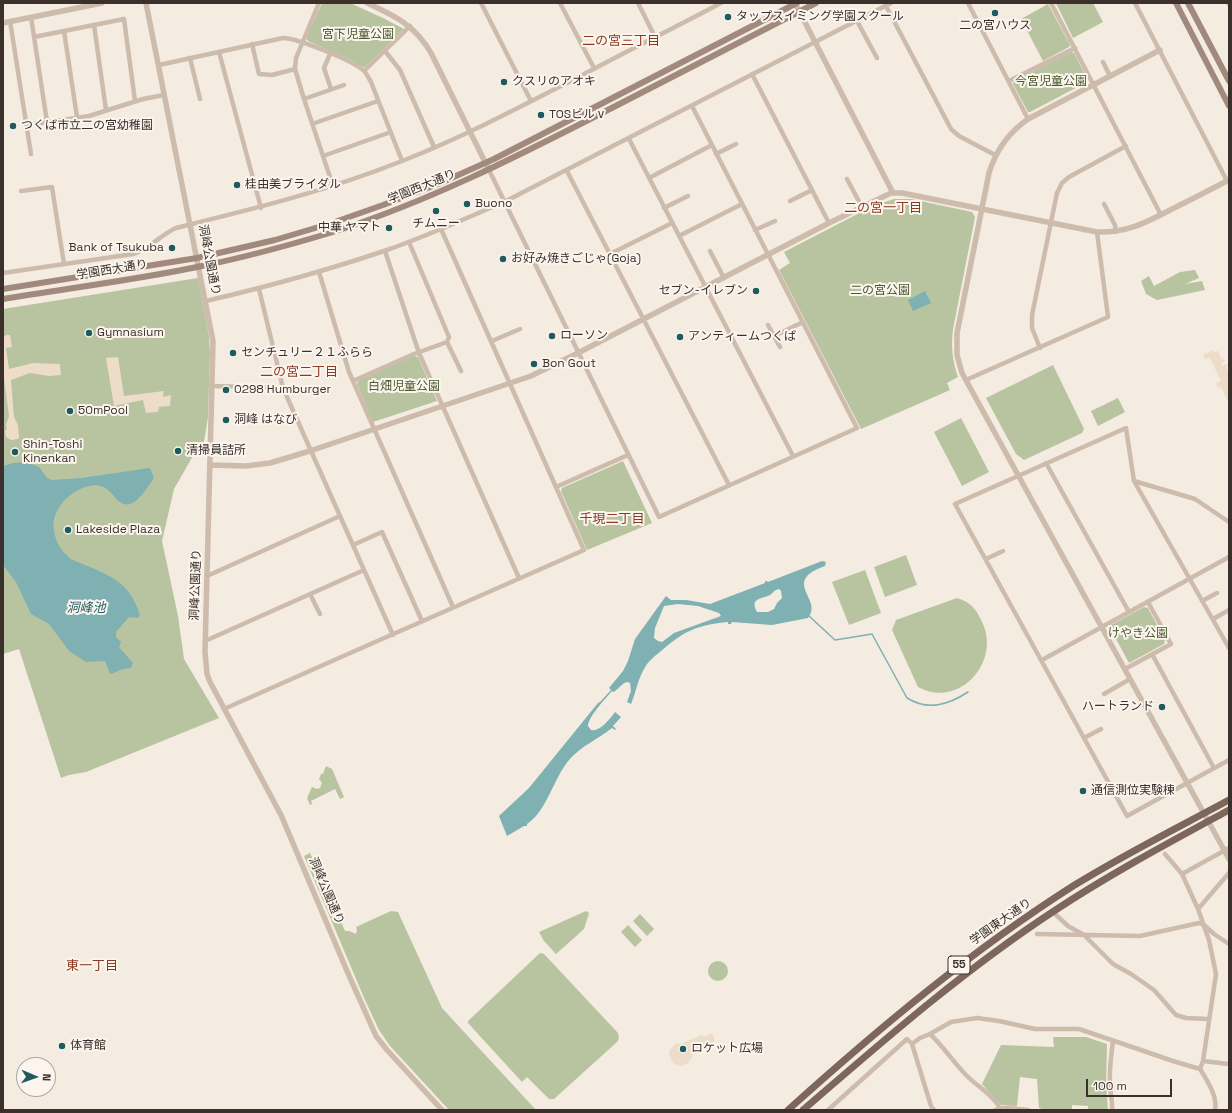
<!DOCTYPE html>
<html>
<head>
<meta charset="utf-8">
<style>
  body { margin:0 }
  #map { position:relative; width:1232px; height:1113px; overflow:hidden; background:#f4ebe1; font-family:"Space Grotesk",sans-serif }
  canvas { display:block }
  .frame { position:absolute; inset:0; border:4px solid #3b302b; pointer-events:none }
  .north { position:absolute; left:16px; top:1057px; width:40px; height:40px; box-sizing:border-box; background:#fbf5ee; border:1px solid #aea6a0; border-radius:50%; rotate:92deg; font-size:11px; font-weight:700; line-height:16px; text-align:center; color:#3b302b }
  .north::after { content:''; display:block; margin:auto; width:14px; height:18px; background:#1f5a5e; clip-path:polygon(50% 0,100% 100%,50% 72%,0 100%) }
  .scale { position:absolute; left:1086px; top:1079px; width:86px; height:18px; box-sizing:border-box; border:2px solid #3b302b; border-top:0; padding-left:5px; font-size:12px; line-height:14px; white-space:nowrap; color:#3b302b; -webkit-text-stroke:3px #fbf5ee; paint-order:stroke }
</style>
</head>
<body>
<div id="map">
<canvas width="1232" height="1113"></canvas>
<div class="frame"></div>
<div class="north">N</div>
<div class="scale">100 m</div>
</div>
<script>
const c = document.querySelector('canvas').getContext('2d');
c.lineJoin = 'round';
function paint(path, color) {
  c.fillStyle = color;
  c.fill(path, 'evenodd');
}
function stroke(path, color, width, dash) {
  c.strokeStyle = color;
  c.lineWidth = width;
  c.lineCap = dash ? 'butt' : 'round';
  c.setLineDash(dash || []);
  c.stroke(path);
}
function label(font, color, halo, rows, align = 'center') {
  c.font = font + ' "Space Grotesk","Noto Sans JP",sans-serif';
  c.lineWidth = 4;
  c.setLineDash([]);
  c.textBaseline = 'middle';
  c.strokeStyle = halo;
  c.fillStyle = color;
  for (const [text, x, y, turn = 0] of rows) {
    c.save();
    c.translate(x, y);
    c.rotate((+turn || 0) * Math.PI / 180);
    c.textAlign = isNaN(turn) ? turn : align;
    if (halo) c.strokeText(text, 0, 0);
    c.fillText(text, 0, 0);
    c.restore();
  }
}
paint(new Path2D(`
  M322,3H350L383,18L404,29L365,67H362L351,60L308,41L306,38Z
  M1056,3H1093L1103,22L1073,38Z
  M1048,4L1070,45L1069,47L1043,61L1021,19Z
  M1071,52L1074,53L1088,80L1087,82L1030,112H1028L1013,84L1014,81Z
  M894,199H911L972,212L975,217L953,329C951,346 952,360 958,377L947,383L950,390L861,429L779,270L790,263L784,252L871,207Z
  M1195,270L1199,278L1185,284L1202,281L1205,290L1157,300L1146,294L1141,281L1149,276L1154,286L1180,272Z
  M198,278L209,336L210,353L208,417L204,442L194,454L174,489L162,541L178,616L184,659L219,718L86,772L69,775L61,778L19,649L3,654V309Z
  M414,356L418,357L437,401L373,422L357,384L358,381Z
  M1053,365L1084,429L1082,433L1024,460L1016,454L986,398Z
  M1118,398L1125,412L1098,426L1091,411Z
  M961,418L989,472L962,486L934,432Z
  M623,461L652,523L587,550L561,491L562,488Z
  M906,555L917,585L885,597L874,567Z
  M865,570L881,613L849,625L832,582Z
  M957,598C961,599 965,601 968,603C974,607 978,613 981,620C1003,660 960,710 918,687L892,630L896,620Z
  M1144,607L1148,608L1165,640L1164,644L1129,663L1109,626Z
  M326,766L332,769L344,797L340,799L335,789L311,801L312,804L310,805L307,798L312,787L317,789L320,788L322,783L319,779L321,774H323Z
  M310,853L345,931H349L356,934L357,930L356,927L391,911L398,912L442,1008L536,1110H449L390,1046L379,1030L365,1000L304,856Z
  M586,911L589,913L584,929L556,954L544,941L539,932Z
  M640,914L654,929L647,936L633,921Z
  M628,925L642,940L635,947L621,932Z
  M540,953L544,954L618,1033L619,1038L617,1042L554,1099H549L527,1077L522,1082L468,1023V1021Z
  M708 971a10 10 0 1 1 20 0a10 10 0 1 1-20 0Z
  M1053,1037H1086L1107,1044L1106,1085L1108,1110H1088V1106L1072,1105V1110H1045L1039,1108L1037,1079L1020,1077L1017,1106L1001,1105L982,1084L1001,1045L1054,1047Z`), '#b8c4a0');
paint(new Path2D(`
  M6,335H10L12,347L6,348L9,369L33,363L60,364L61,375L49,376L30,373L11,380L14,417L18,425L19,437L18,439L11,440L6,437L5,431L7,429L6,425L9,416L3,371V338Z
  M1213,350L1214,352L1218,351L1222,360L1224,359L1225,361L1221,364V366L1227,364L1228,366L1226,367L1229,373V404L1221,387L1218,388L1216,383L1221,381L1210,358L1205,359L1203,355Z
  M118,357L124,396L164,391L163,397L171,395L170,406L159,407L158,412L146,413L143,400L114,406L106,358Z
  M712,1033L715,1041L693,1051L692,1057L688,1063L681,1066L674,1064L672,1061L669,1054L670,1050L675,1044L683,1043L702,1035L704,1037Z`), '#ecdcc8');
paint(new Path2D(`
  M925,291L931,303L913,311L908,300Z
  M27,462L39,467L47,478L52,480L81,478L150,468L154,478C148,486 140,501 130,504C119,507 115,495 108,490C106,488 103,487 100,486C95,484 90,486 85,487C68,493 50,511 54,531C56,543 61,551 71,559C104,574 128,577 140,615L138,618L129,617L116,632V637L121,642L119,647L133,663L131,668C122,668 118,672 110,674L105,661L86,662L69,651L49,624L31,614L16,582L3,565V466L13,463Z
  M822,561L826,562L825,566C780,582 824,599 808,618L772,625L732,622L731,624H728V622C697,625 684,631 661,651C655,656 648,661 644,669C638,679 636,692 631,704L627,702L631,691L630,683L628,682L624,683L614,692L612,691C606,698 588,717 588,726L591,730C600,732 610,719 615,712L621,717L613,726L616,729L615,730L612,728C598,739 581,746 569,760C553,779 547,811 527,824V826H524L507,836L499,816L529,788L598,703L600,702L611,690L609,688L623,671L628,661L635,639L666,596L671,600H686L710,604L765,583V581H767L768,582ZM779,589L781,591L782,598L777,603L774,609L768,612H757C749,597 763,599 770,595C774,592 774,590 779,589ZM678,604L698,606L719,613L721,616L674,633L662,642L658,641L654,638L655,628L664,606Z`), '#7fb0b2');
stroke(new Path2D(`
  M809,616L835,640L872,634L907,698C928,711 948,705 968,692`), '#7fb0b2', 1.5);
stroke(new Path2D(`
  M319,3L296,58L295,69L304,99L333,186
  M481,3L531,101
  M560,3L594,68
  M638,3L655,37
  M968,3L1028,119
  M1051,3L1161,215
  M1135,3L1227,181
  M1228,3L1229,4
  M886,6L951,129L959,136L995,155
  M31,17L47,122
  M10,21L31,154
  M857,21L877,58
  M94,25L106,110
  M64,31L77,117
  M34,37L124,19L135,101
  M252,44L259,74L272,75L295,69
  M385,51L400,70L434,147
  M219,52L261,208
  M330,54L324,68L331,89
  M190,58L200,99
  M1103,62L1110,76
  M159,65L283,38C297,38 354,61 364,71C367,74 369,79 371,82L402,161
  M364,71L410,26
  M752,74L829,223
  M1009,81L1075,48
  M304,99L344,85
  M312,124L378,101
  M27,125L89,116L143,99L164,95
  M629,139L793,456
  M716,154L736,144
  M323,156L391,132
  M489,170L659,517L857,428L692,106
  M567,171L729,485
  M649,178L712,145
  M847,179L862,207
  M21,191L52,187L64,264
  M790,201L812,190
  M1104,204L1115,225L1116,232
  M664,208L688,196
  M755,230L775,221
  M679,236L742,204
  M385,251L419,353L519,578
  M710,251L724,278
  M610,254L672,223
  M319,272L349,372L453,607
  M3,273L133,254C150,249 160,235 176,228C253,209 327,191 402,161C466,136 528,103 590,71C633,48 678,26 721,3
  M259,289L283,388L393,635
  M206,301C266,287 325,271 384,251C425,237 464,219 504,202L891,3
  M768,325L780,347
  M774,336L803,322
  M492,341L520,329
  M447,342L461,371
  M1040,348L1032,328V315L1057,193L1062,183L1069,177L1126,146
  M966,380L1108,317L1097,232
  M353,381L414,354L447,342L449,337L409,242
  M213,386L283,388
  M1046,463L1129,612
  M1134,481L1195,499L1229,522
  M556,487L628,455
  M353,545L382,532L422,621
  M986,559L1003,551
  M207,576L340,516
  M310,594L320,614
  M1202,601L1217,593
  M1213,619L1229,610
  M205,641L364,570
  M1229,648L1134,481L1126,428L955,504L1127,816L1229,760
  M1152,654L1214,768
  M1042,660L1229,557
  M1125,669L1171,644L1148,602
  M1104,694L1130,679
  M224,709C344,656 464,602 584,550L441,229
  M1084,738L1101,729
  M1165,854L1182,874L1198,909L1209,940L1216,974L1203,1061L1200,1069
  M1182,874L1229,848
  M1198,909L1229,873
  M1053,912L1068,926L1084,935L1113,964L1131,974L1154,990L1176,1015L1186,1018L1209,1019
  M1037,934L1140,936L1199,923L1204,925L1214,934L1229,944
  M930,1034C944,1047 954,1063 967,1076C978,1087 992,1094 1000,1108
  M912,1044L920,1038L930,1034L951,1022L977,1018L999,1021L1035,1029H1079L1176,1062L1200,1069C1207,1080 1218,1097 1215,1110
  M1203,1061L1229,1064
  M828,1110L907,1039L912,1044L931,1106L934,1110
  M995,1110C1005,1106 1017,1109 1028,1110
  M1112,1110C1113,1102 1110,1094 1110,1085C1109,1070 1111,1056 1113,1041`), '#cdbbac', 4.5);
stroke(new Path2D(`
  M146,3L213,341L205,652L207,674L210,682L281,815L347,971L376,1036L387,1050L442,1110
  M367,3C395,16 415,25 431,53L489,170
  M795,3L893,193
  M3,23L102,3
  M1160,50L1028,119C1008,133 996,150 989,173L957,333V355L962,373L1229,859
  M210,465L246,466L270,463L310,451L531,376L578,353L829,223L891,193H902L1097,232C1128,233 1147,222 1174,208C1193,199 1211,189 1229,180`), '#cdbbac', 5.5);
stroke(new Path2D(`
  M1176,3L1229,106
  M1188,3L1229,81
  M3,289L197,258L275,240L332,223L383,205L438,184L494,159L797,3
  M3,299C69,288 136,280 202,266C246,257 290,245 333,232C427,202 514,158 602,113C673,76 745,40 816,3`), '#a18a7d', 6);
stroke(new Path2D(`
  M788,1110C878,1029 971,951 1073,886C1123,855 1177,828 1229,800
  M803,1110C884,1040 964,970 1054,911C1110,874 1170,842 1229,810`), '#7d675c', 7);
for (const [x, y, r, color] of [
  [995,13,4,"#1f5a5e"],
  [728,17,4,"#1f5a5e"],
  [504,82,4,"#1f5a5e"],
  [541,115,4,"#1f5a5e"],
  [13,126,4,"#1f5a5e"],
  [237,185,4,"#1f5a5e"],
  [467,204,4,"#1f5a5e"],
  [436,211,4,"#1f5a5e"],
  [389,228,4,"#1f5a5e"],
  [172,248,4,"#1f5a5e"],
  [503,259,4,"#1f5a5e"],
  [756,291,4,"#1f5a5e"],
  [89,333,4,"#1f5a5e"],
  [552,336,4,"#1f5a5e"],
  [680,337,4,"#1f5a5e"],
  [233,353,4,"#1f5a5e"],
  [534,364,4,"#1f5a5e"],
  [226,390,4,"#1f5a5e"],
  [70,411,4,"#1f5a5e"],
  [226,420,4,"#1f5a5e"],
  [178,451,4,"#1f5a5e"],
  [15,452,4,"#1f5a5e"],
  [68,530,4,"#1f5a5e"],
  [1162,707,4,"#1f5a5e"],
  [1083,791,4,"#1f5a5e"],
  [62,1046,4,"#1f5a5e"],
  [683,1049,4,"#1f5a5e"]
]) {
  const dot = new Path2D();
  dot.arc(x, y, r, 0, 2 * Math.PI);
  c.fillStyle = color;
  c.fill(dot);
  stroke(dot, '#fbf5ee', 1.5);
}
for (const [x, y, w] of [
  [959,965,22]
]) {
  const box = new Path2D();
  box.roundRect(x - w / 2, y - 9, w, 18, 3);
  c.fillStyle = '#fbf5ee';
  c.fill(box);
  stroke(box, '#3b302b', 1);
}
label('bold 11px', '#3b302b', null, [
  ["55",959,965]
]);
label('12px', '#3b302b', '#fbf5ee', [
  ["タップスイミング学園スクール",736,17],
  ["二の宮ハウス",995,26,"center"],
  ["クスリのアオキ",512,82],
  ["TOSビルⅴ",549,115],
  ["つくば市立二の宮幼稚園",21,126],
  ["桂由美ブライダル",245,185],
  ["Buono",475,204],
  ["チムニー",436,224,"center"],
  ["中華 ヤマト",381,228,"right"],
  ["Bank of Tsukuba",164,248,"right"],
  ["お好み焼きごじゃ(Goja)",511,259],
  ["セブン-イレブン",748,291,"right"],
  ["Gymnasium",97,333],
  ["ローソン",560,336],
  ["アンティームつくば",688,337],
  ["センチュリー２１ふらら",241,353],
  ["Bon Gout",542,364],
  ["0298 Humburger",234,390],
  ["50mPool",78,411],
  ["洞峰 はなび",234,420],
  ["Shin-Toshi",23,445],
  ["Kinenkan",23,459],
  ["清掃員詰所",186,451],
  ["Lakeside Plaza",76,530],
  ["ハートランド",1154,707,"right"],
  ["通信測位実験棟",1091,791],
  ["体育館",70,1046],
  ["ロケット広場",691,1049]
], 'left');
label('12px', '#4a5a2e', '#fbf5ee', [
  ["宮下児童公園",358,35],
  ["今宮児童公園",1051,82],
  ["二の宮公園",880,291],
  ["白畑児童公園",404,387],
  ["けやき公園",1138,634]
]);
label('12px', '#3b302b', '#fbf5ee', [
  ["学園西大通り",422,187,-22],
  ["洞峰公園通り",209,260,79],
  ["学園西大通り",112,270,-9],
  ["洞峰公園通り",196,585,-88],
  ["洞峰公園通り",326,891,67],
  ["学園東大通り",1001,922,-35]
]);
label('13px', '#8c3b22', '#fbf5ee', [
  ["二の宮三丁目",621,41],
  ["二の宮一丁目",883,208],
  ["二の宮二丁目",299,372],
  ["千現二丁目",612,519],
  ["東一丁目",92,966]
]);
label('italic 13px', '#1f5a5e', '#fbf5ee', [
  ["洞峰池",86,608]
]);
</script>
</body>
</html>
